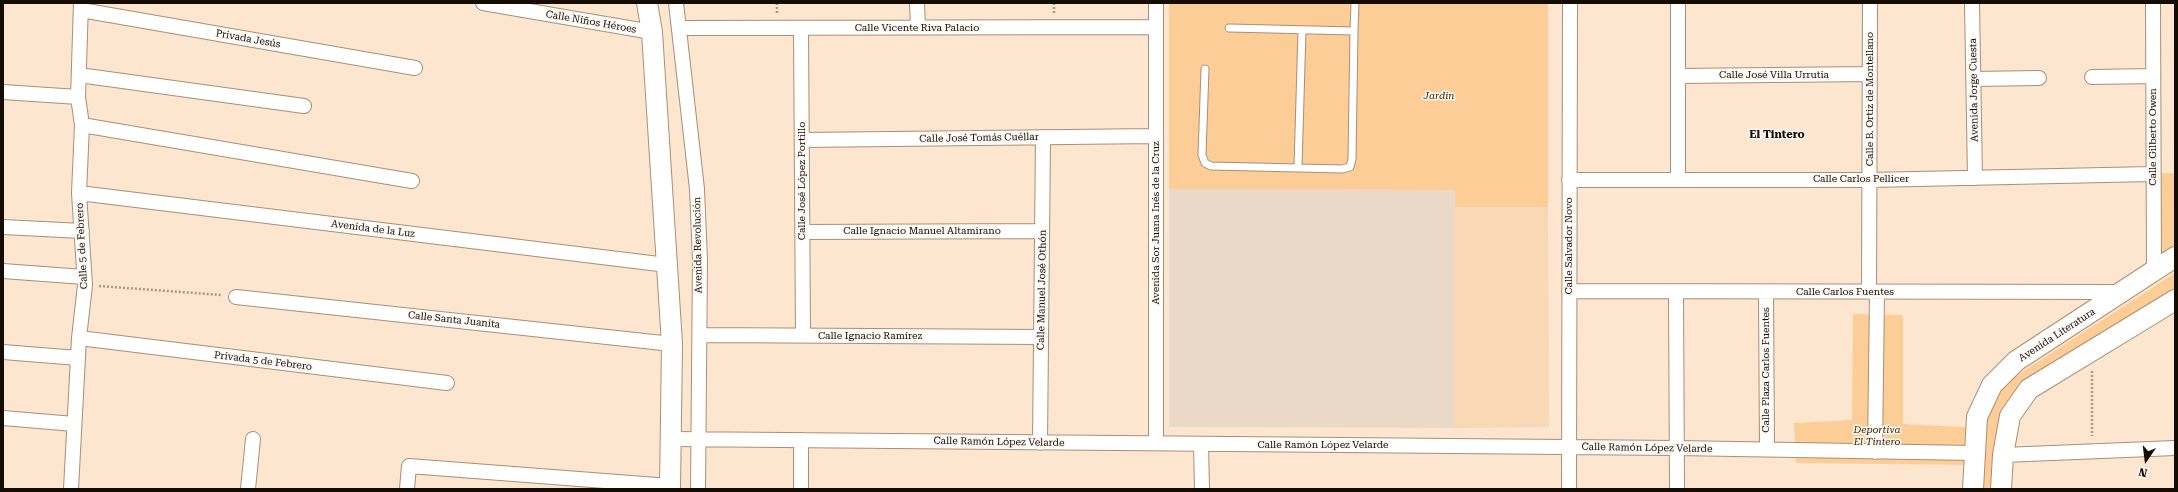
<!DOCTYPE html>
<html>
<head>
<meta charset="utf-8">
<style>
  body { margin:0 }
  #map { position:relative; width:2178px; height:492px; overflow:hidden; background:#fce6cf; font-family:"Roboto Serif",serif }
  canvas { display:block }
  .frame { position:absolute; inset:0; border:4px solid #140b03; pointer-events:none }
  .north { position:absolute; left:2126px; top:440px; width:40px; height:40px; -webkit-text-stroke:3px #fcf7f1; paint-order:stroke; rotate:194deg; font-size:11px; font-weight:700; line-height:16px; text-align:center; color:#140b03 }
  .north::after { content:''; display:block; margin:auto; width:14px; height:18px; background:#140b03; clip-path:polygon(50% 0,100% 100%,50% 72%,0 100%) }
</style>
</head>
<body>
<div id="map">
<canvas width="2178" height="492"></canvas>
<div class="frame"></div>
<div class="north">N</div>
</div>
<script>
const c = document.querySelector('canvas').getContext('2d');
c.lineJoin = 'round';
function paint(path, color) {
  c.fillStyle = color;
  c.fill(path, 'evenodd');
}
function stroke(path, color, width, dash) {
  c.strokeStyle = color;
  c.lineWidth = width;
  c.lineCap = dash ? 'butt' : 'round';
  c.setLineDash(dash || []);
  c.stroke(path);
}
function label(font, color, halo, rows, align = 'center') {
  c.font = font + ' "Roboto Serif",serif';
  c.lineWidth = 3;
  c.setLineDash([]);
  c.textBaseline = 'middle';
  c.strokeStyle = halo;
  c.fillStyle = color;
  for (const [text, x, y, turn = 0] of rows) {
    c.save();
    c.translate(x, y);
    c.rotate((+turn || 0) * Math.PI / 180);
    c.textAlign = isNaN(turn) ? turn : align;
    if (halo) c.strokeText(text, 0, 0);
    c.fillText(text, 0, 0);
    c.restore();
  }
}
paint(new Path2D(`
  M1455,207H1548L1549,427L1455,428Z`), '#f9d8b5');
paint(new Path2D(`
  M1169,189L1455,190V428L1169,427Z`), '#ebd9c8');
paint(new Path2D(`
  M1169,3H1548V207H1455V190L1169,189Z
  M2160,173H2175V249L2160,258Z
  M2175,273V300L2013,400L2002,489H1973V465L1796,463L1794,423L1852,420L1853,314L1903,315V424L1980,428L2002,385Z`), '#fdcd97');
const lane = new Path2D(`
  M1229,28L1354,31L1355,3
  M1205,69L1202,155L1205,163L1211,166L1342,169L1350,167L1352,159L1354,31
  M1298,167L1302,30`);
const street = new Path2D(`
  M483,3L652,32
  M676,3L697,189L700,260L698,489
  M917,3L918,27
  M1972,3L1975,178
  M2153,3L2154,271
  M81,10L415,68
  M679,28L1156,27
  M801,28L803,335
  M79,75L304,106
  M1678,76L1870,74
  M2092,77L2153,76
  M1973,79L2039,78
  M3,92L78,97
  M82,125L412,181
  M802,140L1156,136
  M1678,179V3
  M1569,180H1869L2152,174
  M79,193L667,265
  M3,227L82,231
  M802,232L1042,231
  M3,271L84,277
  M1569,291L2121,292
  M1676,292L1677,489
  M1766,292L1767,449
  M1869,292L1870,3
  M236,297L672,344
  M700,335L1041,337
  M79,338L447,383
  M3,352L78,358
  M3,418L74,424
  M671,439L1676,448L1974,453
  M801,440V489
  M1040,443L1043,137
  M1156,443V3
  M1201,444L1202,489
  M1875,452L1877,292
  M2003,455L2175,448
  M71,489L79,338L85,285L79,193L82,125L78,97L81,3
  M248,489L253,439
  M407,489L409,466L670,486
  M1569,489L1570,3`);
const secondary = new Path2D(`
  M647,3L652,32L672,344L670,489
  M1973,489L1977,417L1992,385L2016,361L2175,257
  M2001,489L2003,455L2010,416L2029,389L2175,300`);
stroke(lane, '#a98f74', 9);
stroke(street, '#a98f74', 16);
stroke(secondary, '#a98f74', 22);
stroke(new Path2D(`
  M777,3V13
  M1054,13V3
  M99,286L222,295
  M2092,371V436`), '#aa9987', 2.5, [2, 2]);
stroke(lane, '#fff', 7);
stroke(street, '#fff', 14);
stroke(secondary, '#fff', 20);
label('10px', '#140b03', '#fcf7f1', [
  ["Calle Niños Héroes",591,22,10],
  ["Calle Vicente Riva Palacio",917,28],
  ["Privada Jesús",248,39,10],
  ["Calle José Villa Urrutia",1774,75],
  ["Avenida Jorge Cuesta",1974,90,-91],
  ["Calle B. Ortiz de Montellano",1870,99,-90],
  ["Calle Gilberto Owen",2153,137,-90],
  ["Calle José Tomás Cuéllar",979,138,-1],
  ["Calle Carlos Pellicer",1861,179],
  ["Calle José López Portillo",802,181,-90],
  ["Avenida Sor Juana Inés de la Cruz",1156,223,-90],
  ["Avenida de la Luz",373,229,7],
  ["Calle Ignacio Manuel Altamirano",922,231],
  ["Avenida Revolución",698,245,-91],
  ["Calle 5 de Febrero",82,246,-93],
  ["Calle Salvador Novo",1569,246,-90],
  ["Calle Manuel José Othón",1042,290,-89],
  ["Calle Carlos Fuentes",1845,292],
  ["Calle Santa Juanita",454,320,6],
  ["Avenida Literatura",2057,335,-33],
  ["Calle Ignacio Ramírez",870,336],
  ["Privada 5 de Febrero",263,361,7],
  ["Calle Plaza Carlos Fuentes",1766,370,-90],
  ["Calle Ramón López Velarde",999,442,1],
  ["Calle Ramón López Velarde",1323,445],
  ["Calle Ramón López Velarde",1647,448,1]
]);
label('italic 10px', '#3c2200', '#fcf7f1', [
  ["Jardin",1439,96],
  ["Deportiva",1877,430],
  ["El Tintero",1877,442]
]);
label('bold 11px', '#140b03', '#fcf7f1', [
  ["El Tintero",1777,135]
]);
</script>
</body>
</html>
